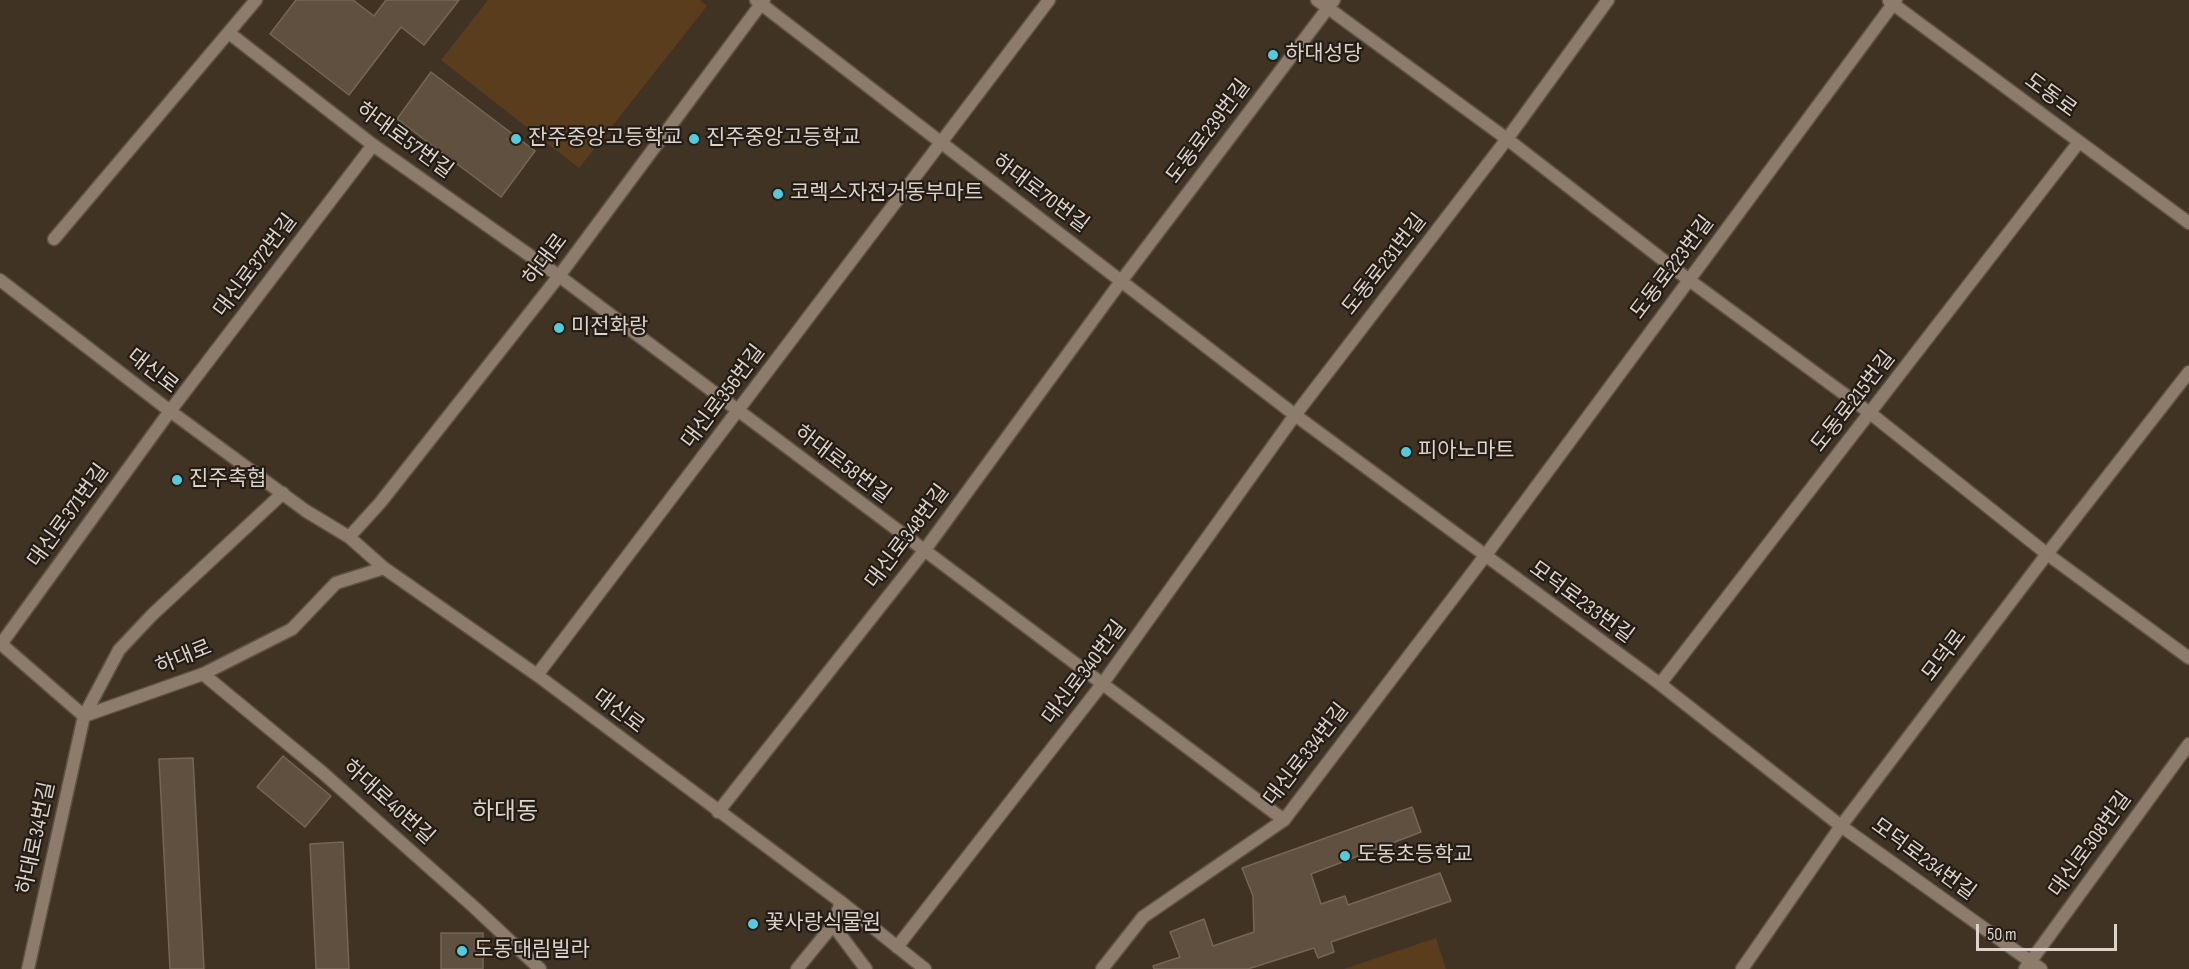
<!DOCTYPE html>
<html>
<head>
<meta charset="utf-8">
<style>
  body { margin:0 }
  #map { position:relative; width:2189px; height:969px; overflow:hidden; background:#413324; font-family:"Sofia Sans Condensed",sans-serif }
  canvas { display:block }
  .scale { position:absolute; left:1976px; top:924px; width:141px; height:27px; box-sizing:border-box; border:3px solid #dcd3ca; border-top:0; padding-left:8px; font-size:18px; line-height:21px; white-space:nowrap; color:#dcd3ca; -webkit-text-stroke:4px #231c15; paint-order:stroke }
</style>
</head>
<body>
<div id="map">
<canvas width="2189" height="969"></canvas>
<div class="scale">50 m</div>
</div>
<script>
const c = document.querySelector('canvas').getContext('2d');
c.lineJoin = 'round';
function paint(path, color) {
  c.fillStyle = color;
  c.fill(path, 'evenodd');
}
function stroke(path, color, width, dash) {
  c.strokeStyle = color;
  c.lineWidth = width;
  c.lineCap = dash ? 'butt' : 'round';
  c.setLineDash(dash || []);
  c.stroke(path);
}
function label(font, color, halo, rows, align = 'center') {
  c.font = font + ' "Sofia Sans Condensed","Noto Sans KR",sans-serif';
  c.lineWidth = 4.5;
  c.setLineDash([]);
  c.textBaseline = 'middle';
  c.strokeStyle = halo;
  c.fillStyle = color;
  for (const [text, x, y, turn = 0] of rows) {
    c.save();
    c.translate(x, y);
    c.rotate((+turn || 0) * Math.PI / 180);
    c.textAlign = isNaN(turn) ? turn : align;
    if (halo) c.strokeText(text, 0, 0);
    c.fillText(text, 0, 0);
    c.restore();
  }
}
paint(new Path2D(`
  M488,0H700L707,6L579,168L441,60Z
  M1436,938L1446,969H1344Z`), '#5a3d1c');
const building = new Path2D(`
  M296,0H353L374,16L386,0H459L424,45L401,27L349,95L270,34Z
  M431,72L535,151L501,197L397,119Z
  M283,756L331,796L305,827L257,787Z
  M193,758L204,969H170L159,759Z
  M1412,807L1421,832L1311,874L1321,904L1345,896L1348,905L1440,873L1451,901L1331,942L1334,952L1318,958L1314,948L1248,969H1154L1153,966L1180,957L1170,932L1204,919L1213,946L1254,932L1253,896L1242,868Z
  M343,842L349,969H316L310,844Z
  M441,933H483V969H441Z`);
paint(building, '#605040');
stroke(building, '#766656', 1.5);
const minor = new Path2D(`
  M756,0L1295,415L1660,684L1841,826L2041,969
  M1317,0L1507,139L1689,280L1870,413L2047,554L2189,658
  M1889,1L2189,223
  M229,33L373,145L559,276L1284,820
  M54,239L256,0
  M1,644L170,411L373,145
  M203,674L323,773L475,908L540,969
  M537,675L1049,0
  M1660,684L2079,142
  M718,812L924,551L1122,280L1334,0
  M833,925L866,969
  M897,947L1103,683L1295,415L1507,139L1608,0
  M28,969L84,716L119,650L152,615L283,493
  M797,969L833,925L841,902
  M1102,969L1143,917L1284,820L1485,556L1896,0
  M2025,969L2189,744`);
const tertiary = new Path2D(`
  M0,280L170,411L306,511L349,537L384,568L537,675L841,902L925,969
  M349,537L380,503L559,276L764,0
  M0,643L84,716L203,674L292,629L336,583L384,568
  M1742,969L1841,826L2047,554L2189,372`);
stroke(minor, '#5e5245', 15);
stroke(tertiary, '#5e5245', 15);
stroke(minor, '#8d7c6b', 12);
stroke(tertiary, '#8d7c6b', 12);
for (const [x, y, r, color] of [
  [1273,55,6,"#53cbda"],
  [516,139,6,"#53cbda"],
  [694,139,6,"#53cbda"],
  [778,194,6,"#53cbda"],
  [559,328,6,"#53cbda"],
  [1406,452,6,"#53cbda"],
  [177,480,6,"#53cbda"],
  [1345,856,6,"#53cbda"],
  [753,924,6,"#53cbda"],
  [462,951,6,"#53cbda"]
]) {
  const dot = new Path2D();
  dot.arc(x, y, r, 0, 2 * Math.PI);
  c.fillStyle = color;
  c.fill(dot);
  stroke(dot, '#231c15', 2);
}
label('21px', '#dcd3ca', '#231c15', [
  ["하대성당",1285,55],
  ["잔주중앙고등학교",528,139],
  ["진주중앙고등학교",706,139],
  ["코렉스자전거동부마트",790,194],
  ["미전화랑",571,328],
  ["피아노마트",1418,452],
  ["진주축협",189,480],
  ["도동초등학교",1357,856],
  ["꽃사랑식물원",765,924],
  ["도동대림빌라",474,951]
], 'left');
label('21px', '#dcd3ca', '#231c15', [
  ["도동로",2050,96,36],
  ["도동로239번길",1209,132,-53],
  ["하대로57번길",404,141,36],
  ["하대로70번길",1040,194,37],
  ["하대로",546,260,-53],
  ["도동로231번길",1385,265,-52],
  ["대신로372번길",256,266,-53],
  ["도동로223번길",1673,268,-53],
  ["대신로",152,372,38],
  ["대신로356번길",724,397,-53],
  ["도동로215번길",1854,402,-52],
  ["하대로58번길",842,465,37],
  ["대신로371번길",69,516,-54],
  ["대신로348번길",908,537,-53],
  ["모덕로233번길",1581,603,36],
  ["모덕로",1945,656,-53],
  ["하대로",184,658,-22],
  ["대신로340번길",1085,673,-53],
  ["대신로",618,712,37],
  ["대신로334번길",1307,755,-52],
  ["하대로40번길",388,803,42],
  ["하대로34번길",37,838,-78],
  ["대신로308번길",2091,845,-54],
  ["모덕로234번길",1923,860,36]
]);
label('24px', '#dcd3ca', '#231c15', [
  ["하대동",505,813]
]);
</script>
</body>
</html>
